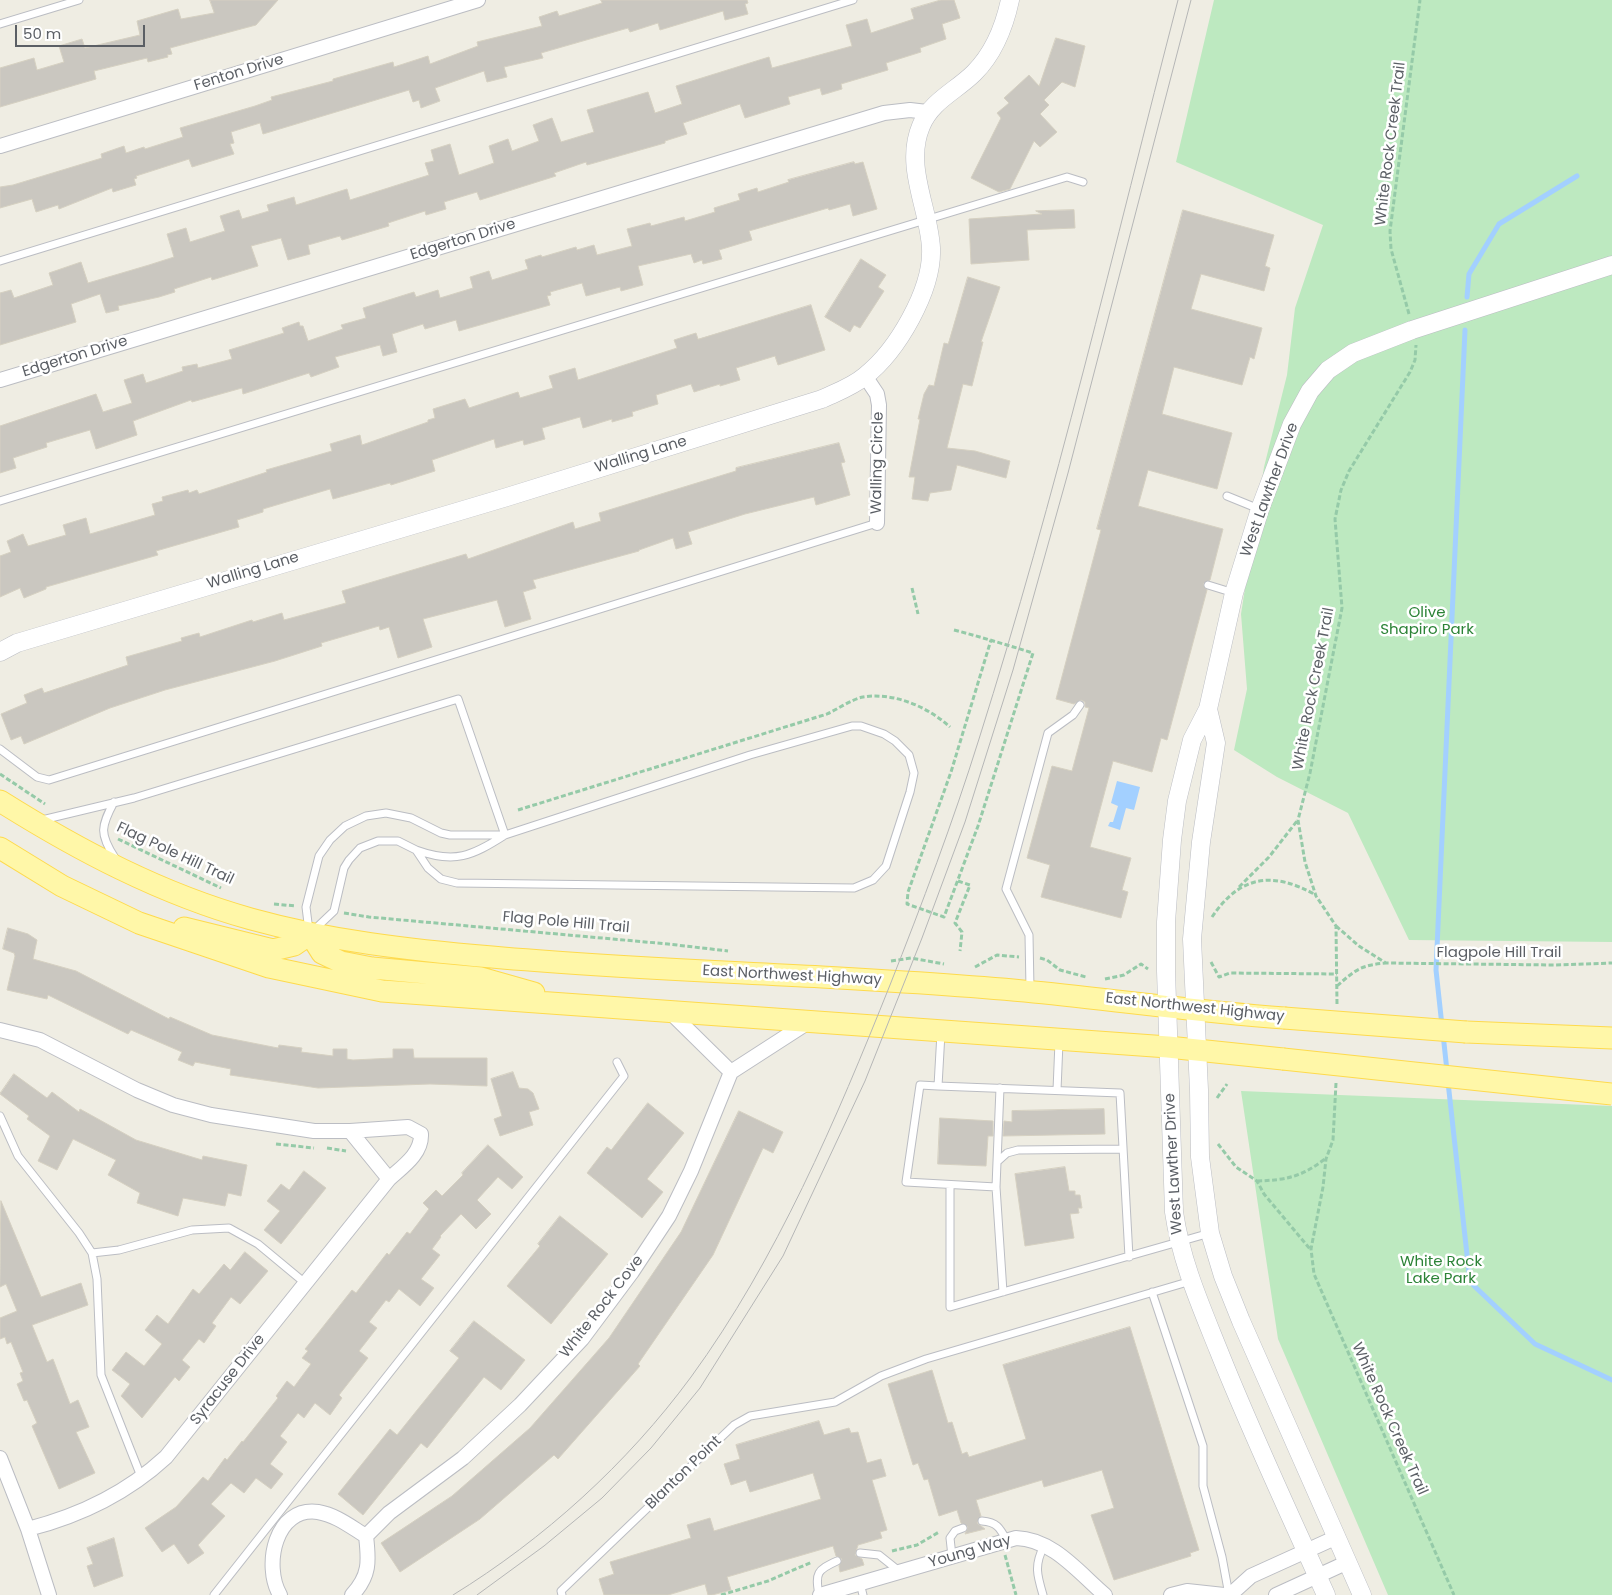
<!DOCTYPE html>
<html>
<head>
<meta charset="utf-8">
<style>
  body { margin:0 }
  #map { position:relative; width:1612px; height:1595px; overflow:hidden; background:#efede3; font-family:Poppins,sans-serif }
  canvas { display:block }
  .scale { position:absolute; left:15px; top:25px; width:130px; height:22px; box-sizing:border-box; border:2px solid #5b5f65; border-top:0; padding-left:6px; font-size:15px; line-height:18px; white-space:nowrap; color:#5b5f65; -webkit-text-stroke:4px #fff; paint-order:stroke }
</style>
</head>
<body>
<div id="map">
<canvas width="1612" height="1595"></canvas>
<div class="scale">50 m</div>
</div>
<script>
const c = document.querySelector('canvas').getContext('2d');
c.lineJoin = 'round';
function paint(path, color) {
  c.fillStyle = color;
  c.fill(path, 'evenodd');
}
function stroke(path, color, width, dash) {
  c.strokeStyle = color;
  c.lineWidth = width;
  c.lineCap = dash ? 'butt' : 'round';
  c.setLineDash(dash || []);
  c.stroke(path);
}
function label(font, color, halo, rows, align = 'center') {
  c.font = font + ' Poppins,sans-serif';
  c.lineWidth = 5;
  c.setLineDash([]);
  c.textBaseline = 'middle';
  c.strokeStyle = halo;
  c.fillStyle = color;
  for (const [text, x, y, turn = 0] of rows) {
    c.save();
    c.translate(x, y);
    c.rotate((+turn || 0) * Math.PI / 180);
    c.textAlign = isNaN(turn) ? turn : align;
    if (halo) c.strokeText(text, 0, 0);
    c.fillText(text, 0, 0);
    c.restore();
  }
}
paint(new Path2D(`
  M1214,0H1612V942L1409,940L1348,813L1277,777L1234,750L1247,689L1241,614L1264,467L1287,375L1295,308L1323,225L1176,162Z
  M1241,1091L1612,1106V1595H1388L1278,1339Z`), '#bde9c0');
paint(new Path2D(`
  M1117,781L1140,787L1134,810L1126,808L1120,830L1108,826L1110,822H1113L1118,806L1111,803Z`), '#a3d0ff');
stroke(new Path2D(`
  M1467,297L1469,274L1499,224L1577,176
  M1442,1026L1436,970L1465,330
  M1443,1034L1447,1071
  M1448,1082L1470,1282L1535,1344L1612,1380`), '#a3d0ff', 5);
const building = new Path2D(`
  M210,0H278L256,25L170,48L172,54L167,55L168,57L148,62L147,58L94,71L96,79L0,107V68L34,58L37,70L64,62L59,46L82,39L85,48L140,35L137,21L178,9L181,19L214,13Z
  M601,0H747L748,3L745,4L748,14L725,20L723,11L660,30L658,23L630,32L628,28L541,53L543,58L504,67L507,77L487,82L484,71L435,88L440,101L421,108L419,100L413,102L409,90L263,134L260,123L231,132L234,143L230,144L234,154L192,167L189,159L136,176L137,178L134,179L136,185L113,192L112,188L59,209L58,205L36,212L32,199L0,208V187L13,185L102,158L101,154L124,146L126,153L144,147L145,149L183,137L180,128L255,106L272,100L271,97L333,81V79L393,62L394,67L428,56L430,64L478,46L477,42L542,26L539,17L557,11L559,16L602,3Z
  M941,0H954L960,18L942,24L946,39L920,48L921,52L886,63L888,70L841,84L842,89L822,95L820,88L788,97L790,104L745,118L740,104L683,123L687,134L665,141V143L587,165L586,162L554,173L556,176L480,200L477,192L444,202L446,209L426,215L425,211L388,223L389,226L342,240L340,236L308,245L310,254L288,260L281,238L251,246L258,266L212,280L211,277L174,289L175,292L159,297L118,306L119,310L106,313L100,294L71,304L76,322L0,345V293L11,290L14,298L53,285L49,273L81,262L88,283L149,265L174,257L167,234L186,228L190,242L225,231L220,216L239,210L242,219L269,211L267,205L294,197L296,205L347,189L350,200L429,175L425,163L434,161L431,150L450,144L459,175L494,163L489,146L508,139L512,151L539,141L533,125L552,118L561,142L594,132L587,110L648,92L655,113L682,104L676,86L769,57L772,68L852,46L846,25L867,19L871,33L914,19L911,9Z
  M1056,38L1085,46L1075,87L1062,82L1044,100L1049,105L1040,114L1057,132L1040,147L1034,141L1010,189L999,192L971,178L1001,118L997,113L1009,103L1004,98L1029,75L1039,86Z
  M854,162L855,164L863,162L877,209L853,216L850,204L829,210L828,208L749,231L752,240L719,250L722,259L703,264L702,260L694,263L691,254L638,266L643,285L621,291L620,287L586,296L582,283L550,292L551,295L547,296L550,305L459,331L456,320L425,329L423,324L392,334L397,352L383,356L380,345L335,357L339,367L311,377L309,373L243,394L242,388L192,402L191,400L133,421L137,435L96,449L90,430L46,443L47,447L13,458L16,468L0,473V426L96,394L103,412L132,403L124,380L143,374L146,383L183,371L182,367L197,364L198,368L232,359L229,350L284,333L282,328L299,322L300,326H303L308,341L343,329L341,325L366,318L363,308L414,292L416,297L438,290L440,298L473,288L470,277L489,271L492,280L528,269L525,260L541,255L542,257L576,247L577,250L594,245L597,255L632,246L627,229L650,223L651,226L684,217L685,221L715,212L714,208L740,200L738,194L757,188L758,192L789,182L788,180Z
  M1074,210L1075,228L1027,230L1029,260L971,264L969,219L1042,214L1036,211Z
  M1183,210L1274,235L1265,266L1270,268L1264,291L1201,274L1191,309L1262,328L1254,359L1250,357L1242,385L1174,367L1162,414L1232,433L1217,489L1148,470L1138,506L1223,529L1210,580L1203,584L1207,590L1167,740L1161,738L1152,772L1113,761L1090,847L1131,858L1122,890L1128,892L1121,918L1041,897L1050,865L1027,858L1052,766L1072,771L1089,708L1085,707V702L1081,700L1074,704L1056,699L1101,530L1097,529Z
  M861,259L886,275L878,287L884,291L860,328L854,325L850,332L825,317Z
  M968,277L1000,287L981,342H983L972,386L963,384L947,448L975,451L1010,461L1006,478L957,465L951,490L930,493L928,501L912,499L915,477H909L920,419H918L924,394L929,385L934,386L944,343L948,344Z
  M811,305L825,350L778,365L775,356L736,368L740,380L720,386V384L694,392L691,384L656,395L658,404L632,412L633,416L612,422V419L583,428L580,417L542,428L545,439L524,445L523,440L496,448L494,439L432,460L435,471L391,485L390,483L333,499L330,489L263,509V512L237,520L239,527L156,551L158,555L46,587V589L24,598L20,588L0,597V556L11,552L7,541L23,534L28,546L66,535L63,525L86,518L90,534L155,515L152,504L163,501L162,497L188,490L189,493L197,490L199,494L267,472L266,470L332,451L330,444L360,435L362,445L428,422V420L435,418L433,409L465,399L469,408L518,392L520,398L553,388L549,376L575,368L578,380L677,348L674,340L696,333L698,339Z
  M839,443L845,462L841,463L850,495L816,505L814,497L745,514L688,532L692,544L676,549L673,538L639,550V551L533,580L536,588L523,592L531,619L505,627L497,600L423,619L432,647L398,658L389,627L380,630L379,626L321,643L322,646L275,661L165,690L110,708L24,744L21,736L11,740L1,714L27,703L24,695L42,688L44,693L128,665L126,657L182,641L181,638L199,633L200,637L252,620L253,622L282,613L284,620L346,603L342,591L466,554L468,559L573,522L575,529L601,521L599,513L736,471V468Z
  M8,928L28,934L37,940L33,959L76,971L169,1019L170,1017L212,1035L278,1048L279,1045L302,1048L301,1052L333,1056V1049H347V1059L353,1060L393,1058V1049H413L414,1058H487V1086L430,1084L318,1088L230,1075L231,1069L195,1062L193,1066L178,1060L182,1052L131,1030L128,1034L48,995L47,999L7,990L15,956L14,953L3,949Z
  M513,1072L519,1088L528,1089L533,1093L539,1109L529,1112L533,1125L500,1136L494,1119L502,1116L491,1079Z
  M14,1074L47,1098L52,1092L79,1112L80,1109L136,1140L202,1160L203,1156L247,1165L241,1196L228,1193L225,1206L183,1198L178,1216L137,1203L140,1193L108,1175L116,1160L73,1139L57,1170L38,1161L50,1136L27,1119L29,1116L0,1094Z
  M648,1103L684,1133L647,1179L663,1192L642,1218L587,1173L607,1147L611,1150Z
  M1104,1109L1105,1134L1003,1136L1004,1121L1012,1122V1111Z
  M739,1111L783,1132L773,1153L763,1148L713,1255L638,1364L640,1366L558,1459L554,1455L480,1519L400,1572L381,1543L452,1496L530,1428L609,1338L681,1232Z
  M940,1118L993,1121V1136H988L986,1166L938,1164Z
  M488,1145L523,1177L512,1189L498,1177L477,1200L491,1214L476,1229L461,1214L440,1236L441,1237L432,1249L440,1255L421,1279L434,1288L420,1306L399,1289L389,1302L386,1300L369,1322L377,1328L359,1351L368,1358L339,1395L342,1398L330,1415L315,1403L304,1418L298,1413L280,1436L287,1442L270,1464L283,1474L271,1489L256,1478L244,1493L231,1483L211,1504L225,1516L198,1545L204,1553L188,1564L174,1544L162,1552L145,1528L176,1507L203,1477L208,1481L225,1458L227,1460L242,1441L243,1442L278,1398L276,1396L287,1381L294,1387L311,1364L302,1358L308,1351L305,1349L318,1333L352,1290L356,1293L387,1253L389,1255L407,1232L410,1234L429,1209L423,1203L436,1190L442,1196L463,1175L462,1173Z
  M1065,1167L1069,1191H1075V1195H1080L1082,1208H1078L1079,1213L1070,1214L1074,1238L1025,1246L1015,1174Z
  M304,1171L326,1188L281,1244L264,1230L280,1211L267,1201L281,1184L289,1190Z
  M1,1201L41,1297L81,1283L88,1305L32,1325L47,1362L53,1359L70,1404L78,1400L89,1427L76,1432L95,1473L59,1489L32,1426L37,1423L27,1400L24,1401L17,1384L23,1381L20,1373L23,1372L11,1342L7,1344L5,1337L0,1339V1318L17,1311L6,1284L0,1287Z
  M560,1216L608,1254L551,1324L507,1286L540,1246L538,1244Z
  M245,1252L268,1271L240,1304L231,1297L212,1323L216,1326L204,1343L199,1339L182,1360L190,1367L179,1381L175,1377L142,1418L121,1396L130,1384L112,1370L126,1352L144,1366L162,1344L145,1330L157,1315L168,1324L193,1289L199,1294L224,1264L230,1270Z
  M474,1321L525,1360L501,1390L484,1377L427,1448L421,1443L363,1515L338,1494L390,1429L397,1435L459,1358L450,1351Z
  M1130,1327L1199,1550L1190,1553L1191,1556L1114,1580L1091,1515L1114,1508L1102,1470L1044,1487L1042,1480L976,1500L981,1516L977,1523L985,1529L965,1534L968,1527L961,1523L957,1510L939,1516L928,1479L924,1480L918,1463L913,1465L888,1384L932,1370L948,1423L952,1422L962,1454L967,1452L969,1457L1026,1439L1003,1365Z
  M819,1421L824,1435L849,1428L851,1433L858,1432L867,1463L881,1459L886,1476L872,1480L887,1530L880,1532L882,1538L858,1545L855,1555L862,1559L864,1565L840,1572L839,1566L842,1559L836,1556L833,1546L727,1577L731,1590L712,1595H708L705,1584L668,1595H604L599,1579L614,1574L610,1562L691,1538L687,1525L710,1518L714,1531L821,1499L813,1473L750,1492L746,1480L731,1485L724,1464L740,1459L736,1445Z
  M114,1538L123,1576L94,1587L87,1566L93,1564L87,1548Z`);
paint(building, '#cac7c0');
stroke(building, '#d5d0c1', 1);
const service = new Path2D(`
  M0,24L79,0
  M0,261L853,0
  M1227,496L1259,509
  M0,501L1067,177L1083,182
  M1208,585L1234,593
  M0,749L37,777L49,780L877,523
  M114,802C101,826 99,834 115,858
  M42,820L134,798L458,699L505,835
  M314,930L334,911L344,868L349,860L360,848L378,841H398L416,850L428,868L441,879L457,883L854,888L873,880L886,866L910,792L914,773L909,755L895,741L884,734L861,726H852L750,755L505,835C472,856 455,864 416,850
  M309,931L306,907L319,856L330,840L345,826L366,816L386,813L411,818L441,833L450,835H505
  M1030,989L1029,935L1006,889L1048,733L1073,715L1080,705
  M941,1033L938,1086L920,1085L906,1182L996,1187
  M938,1086L1120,1093L1129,1257
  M1057,1090L1059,1042
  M0,1116L18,1156L79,1233L92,1253L97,1279L101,1375L142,1479
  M997,1162L1000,1088
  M950,1185V1307L1210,1233
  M92,1253L119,1250L192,1230L229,1228L258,1244L305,1283
  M1003,1292L996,1187L997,1162L1007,1153L1018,1150L1122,1149
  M1152,1292L1203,1446V1486L1222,1557L1229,1595
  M982,1521C997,1522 1000,1528 1007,1541
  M860,1553L879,1555L899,1571
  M952,1556L950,1538L955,1531L963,1528
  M860,1583L863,1595
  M214,1595L624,1076L617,1062
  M562,1595L561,1591L734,1425L750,1416L835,1402L881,1376L926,1359L1191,1281
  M819,1595C815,1573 817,1570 837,1561
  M1043,1595C1037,1575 1034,1565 1044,1546`);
const minor = new Path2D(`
  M0,146L478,0
  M865,376L877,394L879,405L877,523
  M0,380L884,113L910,110L927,112
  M669,1011L731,1072
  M0,1030L40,1040L137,1090L173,1105L211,1115L314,1131H350L408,1127L421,1134C422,1154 402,1167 389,1179L166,1457C127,1493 79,1516 28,1529
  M350,1131L389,1179
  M0,1458L28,1529L49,1595
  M366,1536L389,1513L463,1458L520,1405L582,1339L632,1272L669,1216L691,1171L731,1072L810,1021
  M280,1595C263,1566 275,1506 318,1512C336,1515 351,1527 366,1536
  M352,1595C370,1576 369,1561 366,1536
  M820,1595L1016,1538C1053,1539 1079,1573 1105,1595
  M1171,1595L1187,1591L1224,1595
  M1230,1595L1251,1576L1337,1537
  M1276,1595L1348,1562`);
const tertiary = new Path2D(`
  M0,652L17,643L507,497L822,399C837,392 852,387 865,376C897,351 933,290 931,248C929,208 904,166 921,126C931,101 956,91 974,73C994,53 1004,28 1010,0
  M1208,709L1216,743L1201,842L1192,939L1199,1090L1200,1157L1210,1233L1223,1276L1241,1321L1362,1595
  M1326,1595C1289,1513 1251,1432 1218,1349C1200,1304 1181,1261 1174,1212L1166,971V922L1172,840L1177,801L1192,740L1208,709L1234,593L1260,509L1292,424L1310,391L1328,370L1353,353L1412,330L1612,265`);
const primary = new Path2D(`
  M0,801C78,850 161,894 251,919C330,941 410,950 492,957C602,967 712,971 822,977C893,981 964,985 1034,992C1117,1000 1200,1012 1284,1018
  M0,848L62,886L139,923L269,967L382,991L1168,1047L1283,1059
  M184,928L273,950L294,945L310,934
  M310,934L322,953L341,962L372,968L481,978L534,993
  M1466,1032L1612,1038`);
stroke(service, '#bbbdc3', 9);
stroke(minor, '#bbbdc3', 16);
stroke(tertiary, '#bbbdc3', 19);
stroke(primary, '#feda4d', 23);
stroke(new Path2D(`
  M1409,314L1391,249L1390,231L1420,0
  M912,588L918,614
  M954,630C981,637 1007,645 1033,653L978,826L944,917L907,904L908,892L951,772L991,640
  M0,774L45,804
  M518,810L827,714C838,709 852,699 863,697C894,692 928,707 950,727
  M118,839L221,888
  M958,881L970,885L955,923L962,932L960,951
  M1239,887L1269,857L1297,821
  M274,904L296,906
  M344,913L369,917L668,944L728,951
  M1212,917C1240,875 1273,871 1316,895
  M1336,926L1359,946L1386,963L1555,965L1612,963
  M1040,958L1047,960L1060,970L1086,977
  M891,961L911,958L944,964
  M1211,962L1219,977L1230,973L1337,974
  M975,967L997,955L1019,957
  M1105,979L1124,975L1141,964L1148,969
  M1337,986C1355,970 1361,965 1386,963
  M1337,1004L1336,926L1316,896L1305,862L1298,820L1310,773L1342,608L1335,519L1341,490L1349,471L1410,372L1415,360L1416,345
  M1336,1083L1333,1140L1326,1159L1323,1187L1311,1249L1314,1274L1454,1595
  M1217,1098L1227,1084
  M276,1144L314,1148
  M1218,1144L1236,1167L1257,1181L1264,1194L1310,1249
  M327,1148L346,1151
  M1257,1181C1287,1180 1301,1177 1325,1159
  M892,1551L917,1545L939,1532
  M1005,1555L1016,1595
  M721,1595L768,1581L812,1562`), '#95caa8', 3, [5, 2.5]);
stroke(service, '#fff', 7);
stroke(minor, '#fff', 14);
stroke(tertiary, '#fff', 18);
stroke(primary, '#fff7a8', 21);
stroke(new Path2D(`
  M453,1595C544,1539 627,1464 691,1377C777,1259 836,1120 890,985C922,904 953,822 979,739C1056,496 1114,247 1178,0
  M477,1595L544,1546L602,1498L651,1448L700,1388L783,1256L865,1081L922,938L965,822L1013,670L1068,473L1191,0`), '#b5b6b6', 1);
const primaryBridge = new Path2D(`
  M1284,1018L1466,1032
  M1283,1059L1612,1094`);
stroke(primaryBridge, '#feda4d', 23, []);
stroke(primaryBridge, '#fff7a8', 21);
label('15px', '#5b5f65', '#fff', [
  ["Fenton Drive",239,73,-17],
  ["White Rock Creek Trail",1391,144,-83],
  ["Edgerton Drive",463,240,-17],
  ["Edgerton Drive",75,357,-17],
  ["Walling Lane",641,455,-17],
  ["Walling Circle",878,463,-89],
  ["West Lawther Drive",1270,490,-70],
  ["Walling Lane",253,571,-17],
  ["White Rock Creek Trail",1314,689,-79],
  ["Flag Pole Hill Trail",175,854,25],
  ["Flag Pole Hill Trail",566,923,5],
  ["Flagpole Hill Trail",1499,953],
  ["East Northwest Highway",792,976,3],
  ["East Northwest Highway",1195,1008,6],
  ["West Lawther Drive",1174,1164,-93],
  ["White Rock Cove",602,1307,-52],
  ["Syracuse Drive",228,1380,-52],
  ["White Rock Creek Trail",1389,1419,66],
  ["Blanton Point",684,1473,-44],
  ["Young Way",970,1552,-16]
]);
label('15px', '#2c8337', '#fff', [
  ["Olive",1427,613],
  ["Shapiro Park",1427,630],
  ["White Rock",1441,1262],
  ["Lake Park",1441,1279]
]);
</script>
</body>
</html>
